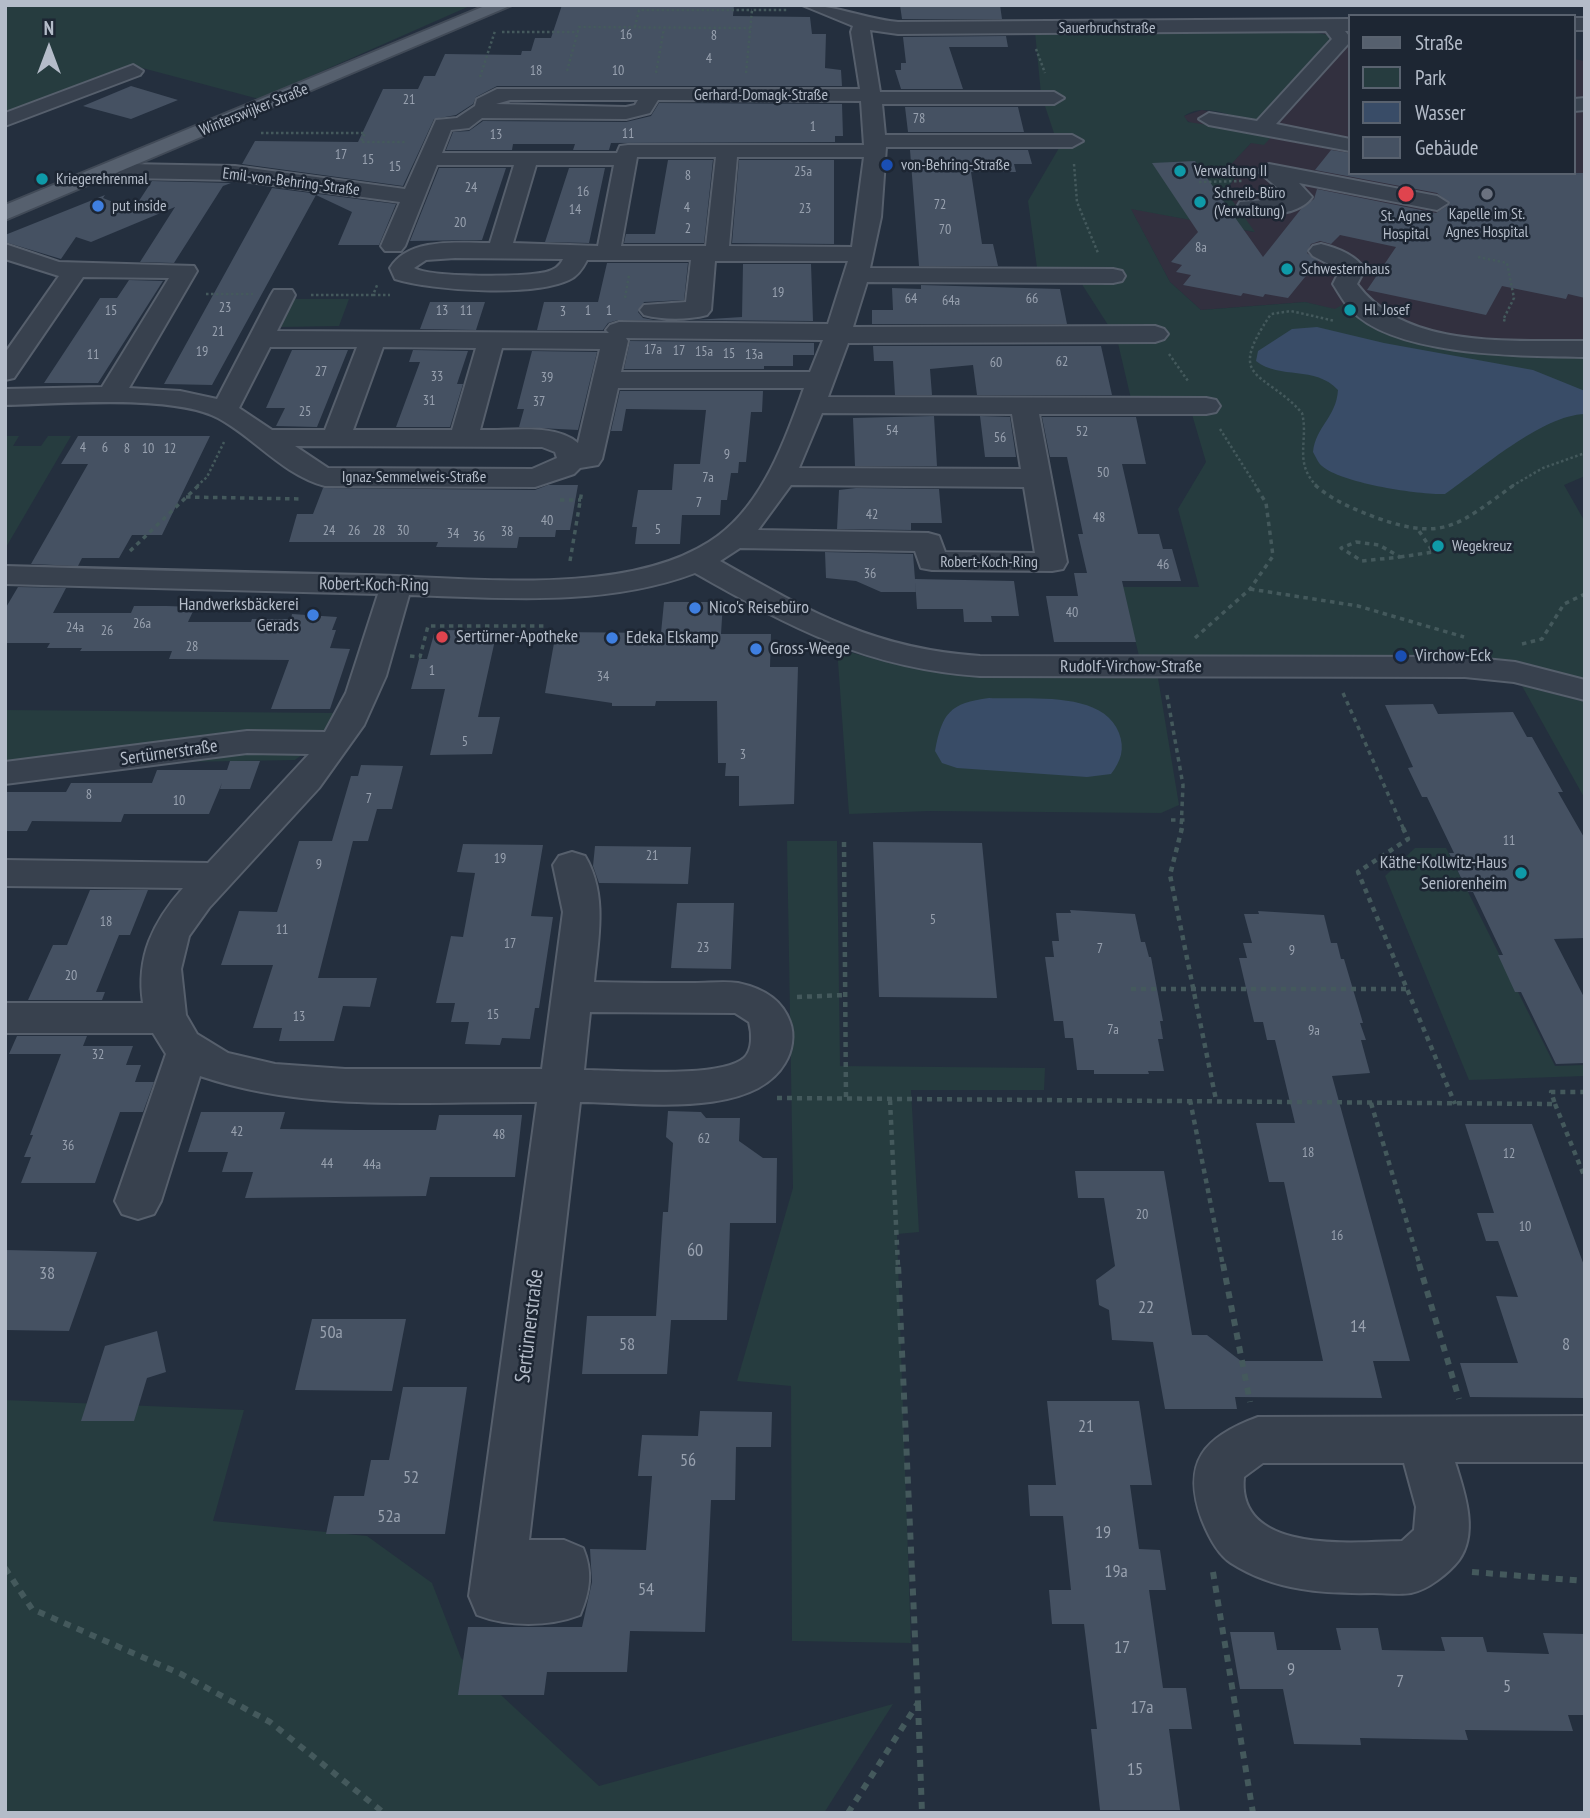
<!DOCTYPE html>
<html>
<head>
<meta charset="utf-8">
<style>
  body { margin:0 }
  #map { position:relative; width:1590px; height:1818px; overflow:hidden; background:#242f3e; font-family:"PT Sans Narrow",sans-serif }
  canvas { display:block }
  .frame { position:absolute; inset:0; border:7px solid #b4bcc9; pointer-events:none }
  .legend { position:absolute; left:1348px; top:14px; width:228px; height:161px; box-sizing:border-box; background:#1d2633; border:2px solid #59626f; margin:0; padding:9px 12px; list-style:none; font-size:21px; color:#b4bcc9 }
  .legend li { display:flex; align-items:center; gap:14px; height:35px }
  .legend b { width:35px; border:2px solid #59626f }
  .north { position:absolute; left:14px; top:14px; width:70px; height:70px; -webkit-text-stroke:5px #1d2633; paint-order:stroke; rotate:0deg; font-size:19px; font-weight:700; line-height:28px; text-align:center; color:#b4bcc9 }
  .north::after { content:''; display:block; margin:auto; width:24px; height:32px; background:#b4bcc9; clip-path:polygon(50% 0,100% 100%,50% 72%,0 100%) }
</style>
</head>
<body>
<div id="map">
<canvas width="1590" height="1818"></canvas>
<div class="frame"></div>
<ul class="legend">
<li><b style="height:9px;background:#56606e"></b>Straße</li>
<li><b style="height:19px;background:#263c3f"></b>Park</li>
<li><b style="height:19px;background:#394c67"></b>Wasser</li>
<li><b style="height:19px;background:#455162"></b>Gebäude</li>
</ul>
<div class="north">N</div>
</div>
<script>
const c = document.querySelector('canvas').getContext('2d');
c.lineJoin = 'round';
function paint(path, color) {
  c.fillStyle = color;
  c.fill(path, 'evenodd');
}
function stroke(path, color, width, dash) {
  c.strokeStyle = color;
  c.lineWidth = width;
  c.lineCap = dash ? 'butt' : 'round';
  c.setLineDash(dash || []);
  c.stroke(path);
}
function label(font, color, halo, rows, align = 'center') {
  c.font = font + ' "PT Sans Narrow",sans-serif';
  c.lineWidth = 5;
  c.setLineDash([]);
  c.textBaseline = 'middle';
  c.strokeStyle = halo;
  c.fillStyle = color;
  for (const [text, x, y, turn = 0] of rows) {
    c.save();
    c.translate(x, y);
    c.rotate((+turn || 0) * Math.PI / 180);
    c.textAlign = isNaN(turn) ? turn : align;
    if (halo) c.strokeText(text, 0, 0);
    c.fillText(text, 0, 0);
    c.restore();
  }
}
paint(new Path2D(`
  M1350,32V173H1574V59L1585,61V352L1491,350L1305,302L1201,310L1170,282L1130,208L1254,232L1229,197L1227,190L1235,178L1220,175L1251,143L1223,126L1194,125L1185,119L1184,116L1202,110L1228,116L1328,42L1330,36L1322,33Z`), '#32303f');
paint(new Path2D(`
  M7,5H472L259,99L131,65L5,114Z
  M1035,32H1307L1329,35L1328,48L1257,124C1235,118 1205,101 1184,116L1188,122L1273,135L1264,145L1251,143L1221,175L1235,178L1229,185V196L1255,232L1131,209L1170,282L1201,310L1305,302L1335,309L1352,299L1423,337L1585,352V476L1564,485L1585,522V682L1140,660L1122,587H1199L1178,509L1206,462L1191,411L1132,403L1117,339L1076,275H1038L1028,201L1059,148L1041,94Z
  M292,299H349L339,326L281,327Z
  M5,436H19L13,446H41L48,436H71L5,549Z
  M837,648C946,685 1045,677 1158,678L1179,805L1161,813L929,811L849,814Z
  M1522,686L1585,702V799Z
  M5,710L335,713L315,745L295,760L5,765Z
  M787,841H837L840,1066L1045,1068L1044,1090H911L919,1232L897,1234L911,1643L792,1641L791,1386L737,1381L793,1188Z
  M1415,848H1446L1555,1066L1585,1065V1076L1469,1080L1385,876Z
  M5,1400L244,1410L213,1521L367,1536L432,1583L461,1658L599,1786L893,1704L824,1813H5Z`), '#263c3f');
paint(new Path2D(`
  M1317,327L1384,343L1533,370L1585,391V414C1542,415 1480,470 1445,494C1419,495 1341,483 1322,466C1318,463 1316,457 1313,452C1316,426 1336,418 1338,390C1315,365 1280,380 1256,361L1258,351L1292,329Z
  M989,698C1028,700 1103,690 1119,733C1125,749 1121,761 1111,774L1087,777L957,768L942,763L935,751C942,713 950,703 989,698Z`), '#394c67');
paint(new Path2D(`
  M562,5H734L733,16L810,17L812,34H826L825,68L841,70L842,86H497L476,97L473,104L456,115L434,119L403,186L242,164L255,141L358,142L383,89H418L424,76H435L445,54L521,55L522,51H531L535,38H551Z
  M900,5H1000L1002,19H902Z
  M1006,36L1008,47H949L963,89H901L895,70H901V63H906L903,37Z
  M131,86L178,100L131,119L83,106Z
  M659,103L842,104L843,136H835V142L611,143L609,150H573L575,144H513L512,150H446L453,132L469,131L483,121L626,122L651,116Z
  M905,107H1018L1024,132H908Z
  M910,150H1028L1032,164H1014L1016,172H971L982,244H993L998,266H919Z
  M1331,150L1350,153V173H1585V298L1568,294L1566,299L1502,286L1486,315L1367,290L1396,247L1340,235L1331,244L1320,241L1311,244L1307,253L1318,261L1288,298L1265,294L1263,297L1243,293L1241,296L1183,285L1191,275L1176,272L1182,265L1171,262L1198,232L1152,163L1195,161L1263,257L1301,209L1314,199L1317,189L1436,213L1450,204L1437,193L1315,170Z
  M668,160H713L704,243H624L626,234H655Z
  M739,160H834V244L732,243Z
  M439,168H506L482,240L410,241Z
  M569,168H605L589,243L545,242Z
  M152,181L231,183L223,186L174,263L140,262L175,207L91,242L76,237L61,259L5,242V235L105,195L103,198L133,210Z
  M272,188L396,204L379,245H338L352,212L316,195L212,385L164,384Z
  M607,263H688L684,300L644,302L638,312L643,318L654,320H618L608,323L603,330H537L544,302H598Z
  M743,264H811L813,321L694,320L742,317Z
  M129,280L163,281L98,383H44L100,298H117Z
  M921,285L1060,289L1067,324H872V310H893L892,288L921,289Z
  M430,302H485L476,330L420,329Z
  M630,341L814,343V355H793V366H764V369H624Z
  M873,346H1101L1112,395H977L973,365L930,369L932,395H895L893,361H874Z
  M292,350H348L317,427L276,426L285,408H266Z
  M413,350L468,351L457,384H463L450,427H396L420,362H409Z
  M532,351L597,352L578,430L519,427L524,409H517Z
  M620,391H763L762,412H751L746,462H739L738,473H731L727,500H721L720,515H682L680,544H635L637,527H632L638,490H672L674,464H700L706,410L626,409L622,431H611Z
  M934,416L937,466H855L853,418Z
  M980,416L1010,417L1016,457H985Z
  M1042,417H1136L1146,464H1122L1138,534H1159L1163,549H1172L1181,581H1122L1136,642H1054L1046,596H1078L1074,573H1087L1078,534H1083L1067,457H1050Z
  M78,436H210L162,535H132L119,558H82L78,566L31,564L88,464H61Z
  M548,485H578L570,530H556L555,537H519L517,548L436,547L438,542H289L297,514H313L323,488L535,490Z
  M856,488L939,489L942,523H911V530L837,529L839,490Z
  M825,552L913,554L916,592H881L856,581L826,578Z
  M915,579L1014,581L1019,616H991L992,622H964L963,609H917Z
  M18,587L66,588L53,613H131L134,606H167L195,607L188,622H251L252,619H291L292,614L337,617L332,630H336L330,648L350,649L330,709H271L289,660L169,659L172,651H80L82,648H47L50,643H5V609Z
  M664,602H723L721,634H771L770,667H798L794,804L739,806V776H725L726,763H718L717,701H656L655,706H612V703L545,693L556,632L661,633Z
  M442,630L497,631L478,717H500L492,754L430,755L445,689H411L419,659H427L434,634H441Z
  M1433,704L1438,714L1513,712L1527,737H1532L1563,792H1558L1585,839V938L1554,939L1585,999V1063L1556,1064L1521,992H1515L1498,955H1503L1473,892H1468L1449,853H1454L1427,797H1422L1408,768L1413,767L1385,705Z
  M230,761H260L250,789H220L222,783L209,814H124L121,822L32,821L27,831H5V792H66L71,783H152L157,770H227Z
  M361,765L403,766L392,809H377L368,841H353L318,978H377L370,1007L343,1006L334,1041H279L282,1028H253L273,965H221L239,911L277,912L299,841H332L351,776H358Z
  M873,842L982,843L997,998L879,997Z
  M463,844L543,845L531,916L553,917L539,1008H535L530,1039L502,1038L500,1045L465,1044L469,1022H451L455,1003H436L451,936L463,937L475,873L457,872Z
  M595,846L691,847L688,884L599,883L593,866Z
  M90,890H148L130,935H119L96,992H105L102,1000H28L53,945H67Z
  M677,903H734L731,969L671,968Z
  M1070,910L1135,914L1141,942H1145L1149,957H1151L1163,1021H1160L1163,1039H1158L1164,1071H1148L1149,1074H1094V1070H1077L1073,1038H1065L1063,1021H1054L1045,957H1054L1052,941H1059L1056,913H1071Z
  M1258,911L1324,915L1331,943H1337L1341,959H1344L1363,1023H1360L1366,1040H1361L1370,1073L1332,1076L1410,1361H1373L1382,1398L1235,1397L1237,1409H1165L1153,1342L1112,1340L1109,1310L1099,1305L1096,1280L1115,1266L1104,1198H1078L1075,1171H1164L1192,1335H1207L1241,1361H1323L1284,1182H1269L1256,1123H1295L1275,1040H1267L1263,1022H1254L1239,958H1247L1243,943H1252L1244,914H1259Z
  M17,1036H87L83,1046H133L126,1065H141L135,1082H154L143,1112H120L95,1183H21L31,1157H24L33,1135H30L61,1054H9Z
  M668,1111L701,1112L706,1118H740L739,1141L763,1158H777L776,1223H730L727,1320H671L667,1374H582L587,1316H656L663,1212H668L673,1143L666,1137Z
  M201,1112H285L280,1129L357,1130H436L439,1115H522L515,1177H430L426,1196L245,1198L253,1172H222L228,1152H188Z
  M1465,1124H1532L1585,1268V1398L1470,1397L1460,1363H1518L1496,1296L1518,1297L1498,1241H1486L1477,1213H1494Z
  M5,1250L97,1252L69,1331L5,1330Z
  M312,1319H406L392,1391L295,1390Z
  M157,1331L166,1372L147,1378L134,1421H81L105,1346Z
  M403,1387H467L445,1534H326L334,1496H364L371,1460H389Z
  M1047,1401H1139L1152,1485H1130L1139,1549L1160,1550L1166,1590H1149L1163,1688H1186L1192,1729H1169L1180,1810H1100L1091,1729H1097L1084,1624H1052L1049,1590H1071L1063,1516H1030L1028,1485H1056Z
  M700,1411L772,1412L771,1447H736L735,1500H711L705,1632L630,1631L627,1672H547L544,1695H458L468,1627H582L592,1582L590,1549L646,1550L652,1476H638L642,1435L698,1436Z
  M1336,1628H1378L1382,1650L1445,1651L1441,1637H1483L1487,1652L1549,1654L1543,1633L1585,1634V1715H1568L1573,1731L1465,1730L1468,1740L1360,1738L1361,1745L1294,1744L1283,1689H1240L1230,1632H1274L1277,1650H1341Z`), '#455162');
const minor = new Path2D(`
  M802,5C836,5 865,19 898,22L1350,19V31H1345L1350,37L1349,43L1276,124L1350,139V151L1209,125L1199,119L1209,113L1257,121L1332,39L1326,31L898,34L870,30L880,92H1054L1064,98L1054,104H882L885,135H1072L1083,141L1072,147H886L881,217L870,268L1113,269L1122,271L1125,276L1122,281L1113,283L867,282L853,327L1155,326L1164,329L1168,334L1164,339L1155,342L848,343L828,397L1206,398L1216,400L1220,406L1216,412L1206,414H1039L1067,562L1063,569L1052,571L932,570L921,568L915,551L740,548L720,561C810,612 874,649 980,656L1465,657L1515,662L1585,680V700L1514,682L1465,677L980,676C866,668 792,628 695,573C605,607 503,598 409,595L386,676L364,725L319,788L209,908L189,936L181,969L186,1015L197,1034L228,1053L275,1064L345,1069H542L563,912L553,865L559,856L572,852L585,856C608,894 598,941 594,982C628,983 661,983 695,983C709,983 724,981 738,983C762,988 782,999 790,1022C795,1035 792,1052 785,1063C752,1120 637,1102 580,1102L529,1540H564L583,1548C593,1572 590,1591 580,1615C549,1627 508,1627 477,1615L469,1596L537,1102C424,1101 309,1113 200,1076L161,1201L154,1214L138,1219L122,1214L115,1201L166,1054L153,1033H5V1003H143C136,957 153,922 183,888L5,886V860L208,863L309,754L247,753L5,784V762L247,731L325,732L346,693L378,594L5,584V566C125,570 245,573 365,575C466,577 621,598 709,542C762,509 784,442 804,388H618L602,459L598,465L580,468L574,474L535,487L325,486C283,475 255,438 218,418C173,394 59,404 5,405V389L102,387L169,278L83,277L14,378L5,380V353L59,276L5,259V244L59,262L194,266L197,271L129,388L180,391L217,399L271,295L274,290H292L295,295L277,331L609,333L606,330L610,325L619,322L828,324L848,261H715L711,310L707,315C688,320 663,320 644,315L640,310L644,305L686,302L691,260H587C583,268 578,276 569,280C533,297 434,291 395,279L390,268C409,237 458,243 490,243L514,165H437L405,246L401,251H385L381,246L400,202L235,180L127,178L116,171L127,164L235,166L405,189L436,120L457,118L475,106L477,99L497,89H860L851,32L853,26ZM510,100H638L635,105L626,107L496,104ZM658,100L861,101L864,145H628L620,146L617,153H442L451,130L469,128L482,118L626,119L650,113ZM637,157H716L706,246H621ZM737,157H864L852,247L729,246ZM536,165H614L598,246L513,243ZM455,258L563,259C560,266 554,270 546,272C525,277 431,278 414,268L426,260ZM626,338L823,340L810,372H621L628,341ZM270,347H357L325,430H272L239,408ZM383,347L476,348L452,430H353ZM502,348L600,349L578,443C555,423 509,431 480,430ZM822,413L1012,414L1021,469L799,468ZM295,446L542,447L555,452L557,458L532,469L328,468ZM791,485L1024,487L1035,553L945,552L939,536L928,533L758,530ZM590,1012L735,1013L749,1022C752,1033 753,1050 744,1058C720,1079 618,1070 584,1070Z
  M1574,18H1585V30H1574Z
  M133,65L143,71L140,75L5,126V113Z
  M1585,98V110L1574,111V99Z
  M1269,164L1437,196L1448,203L1437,210L1299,183L1312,197C1299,216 1261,217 1240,212L1237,207L1240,202L1278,199L1286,195L1258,171Z
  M1321,244C1338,248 1355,255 1365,269L1357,284C1406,350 1511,340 1585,341V357C1525,356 1395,357 1351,310C1344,303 1339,293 1333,284L1340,270L1313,256L1309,251L1313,246Z
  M1585,1416V1462H1455C1464,1491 1479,1532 1459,1560C1449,1573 1428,1590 1411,1593C1400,1595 1386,1593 1374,1593C1324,1594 1275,1591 1231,1563C1217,1554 1208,1535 1202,1520C1181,1462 1204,1437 1258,1417ZM1263,1463H1404L1416,1507L1414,1530L1402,1541C1354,1542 1236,1555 1244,1477Z`);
const major = new Path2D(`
  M487,5H512L5,220V205Z`);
stroke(minor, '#565f6c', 4);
stroke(major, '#414a57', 4);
stroke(new Path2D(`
  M635,27L639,10H752
  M502,32H578
  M1036,49L1045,73
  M567,71L579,27L750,28
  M656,73L664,28
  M746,73L752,10H788
  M480,77L495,31
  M261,133H365L361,142H406
  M1074,164L1077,202L1098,253
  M1199,182L1244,181
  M1478,257L1507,263L1514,298L1503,320L1507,321
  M206,294H253
  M311,295H373L378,283
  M373,295H390
  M625,298L629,275
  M1169,354L1188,381
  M1220,429L1256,486
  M197,486L207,477L224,442
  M1317,486C1293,463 1309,440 1302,413C1263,369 1225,382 1271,314L1291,311L1335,321
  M1512,486L1543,468L1585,453`), '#44595c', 2.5, [2.5, 2.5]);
stroke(new Path2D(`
  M1315,485C1333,501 1354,509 1377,518C1445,542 1459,524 1514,485
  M186,497L303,499
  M560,500H581
  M1356,542L1379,545L1400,557L1362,561L1341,548Z
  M130,551L199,485
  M1400,557L1433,552L1419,531
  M570,561L582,490
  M1250,589L1358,606L1464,637
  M1195,638L1250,589L1273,556L1266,503L1255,485
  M1522,644L1542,639L1564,604L1585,594
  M410,656L420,657L428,626H547
  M1343,693L1404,830
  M1167,695L1183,785L1181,830
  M1171,820H1185`), '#44595c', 3.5, [4.5, 4.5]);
stroke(new Path2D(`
  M1182,828L1170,875L1216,1100
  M1403,828L1408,839L1358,872L1455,1104
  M844,842L846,1099
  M1131,989H1406
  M797,997L846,995
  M777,1098L1555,1104L1551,1092H1585
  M890,1100L898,1266
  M1190,1100L1223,1266
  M1371,1103L1420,1266
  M1555,1104L1585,1178`), '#44595c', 4.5, [5, 5]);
stroke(new Path2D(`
  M1223,1264L1250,1402
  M1419,1264L1459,1399
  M5,1568L32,1609L181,1674L270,1722L384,1813
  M1213,1572L1253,1813
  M1472,1572L1585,1581
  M918,1704L922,1813
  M848,1813L918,1703L898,1264`), '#44595c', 6, [7, 7]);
paint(minor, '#38414e');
paint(major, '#56606e');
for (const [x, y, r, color] of [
  [887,165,7,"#1a4fb4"],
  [1180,171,7,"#0f9aa8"],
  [42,179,7,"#0f9aa8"],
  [1406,194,9,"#e0444e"],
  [1487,194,7,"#6b7280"],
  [1200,202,7,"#0f9aa8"],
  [98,206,7,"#3f7fe0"],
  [1287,269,7,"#0f9aa8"],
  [1350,310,7,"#0f9aa8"],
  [1438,546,7,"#0f9aa8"],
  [695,608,7,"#3f7fe0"],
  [313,615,7,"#3f7fe0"],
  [442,637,7,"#e0444e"],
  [612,638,7,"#3f7fe0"],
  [756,649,7,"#3f7fe0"],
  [1401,656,7,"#1a4fb4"],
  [1521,873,7,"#0f9aa8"]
]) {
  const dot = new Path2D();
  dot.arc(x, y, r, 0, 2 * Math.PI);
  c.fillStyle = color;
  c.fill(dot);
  stroke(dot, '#1d2633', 2.5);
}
label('14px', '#98a1af', null, [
  ["16",626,35],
  ["8",714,36],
  ["4",709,59],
  ["18",536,71],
  ["10",618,71],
  ["21",409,100],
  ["78",919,119],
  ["1",813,127],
  ["11",628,134],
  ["13",496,135],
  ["17",341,155],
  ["15",368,160],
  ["15",395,167],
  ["25a",803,172],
  ["8",688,176],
  ["24",471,188],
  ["16",583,192],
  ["72",940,205],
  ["4",687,208],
  ["23",805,209],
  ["14",575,210],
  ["20",460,223],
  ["2",688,229],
  ["70",945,230],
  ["8a",1201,248],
  ["19",778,293],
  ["64",911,299],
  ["66",1032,299],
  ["64a",951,301],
  ["23",225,308],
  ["15",111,311],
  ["13",442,311],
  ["11",466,311],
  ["1",588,311],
  ["1",609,311],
  ["3",563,312],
  ["21",218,332],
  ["17a",653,350],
  ["17",679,351],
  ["19",202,352],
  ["15a",704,352],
  ["15",729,354],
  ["11",93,355],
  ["13a",754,355],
  ["62",1062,362],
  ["60",996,363],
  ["27",321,372],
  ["33",437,377],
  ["39",547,378],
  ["31",429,401],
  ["37",539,402],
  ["25",305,412],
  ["54",892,431],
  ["52",1082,432],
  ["56",1000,438],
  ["4",83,448],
  ["6",105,448],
  ["8",127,449],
  ["10",148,449],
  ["12",170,449],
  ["9",727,455],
  ["50",1103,473],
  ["7a",708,478],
  ["7",699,503],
  ["42",872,515],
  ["48",1099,518],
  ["40",547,521],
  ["5",658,530],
  ["24",329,531],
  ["26",354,531],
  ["28",379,531],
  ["30",403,531],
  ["38",507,532],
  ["34",453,534],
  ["36",479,537],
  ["46",1163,565],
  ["36",870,574],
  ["40",1072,613],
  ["26a",142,624],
  ["24a",75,628],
  ["26",107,631],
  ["28",192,647],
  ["1",432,671],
  ["34",603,677],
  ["5",465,742],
  ["3",743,755],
  ["8",89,795],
  ["7",369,799],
  ["10",179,801],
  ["11",1509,841],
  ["21",652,856],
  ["19",500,859],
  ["9",319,865],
  ["5",933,920],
  ["18",106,922],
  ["11",282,930],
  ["17",510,944],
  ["23",703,948],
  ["7",1100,949],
  ["9",1292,951],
  ["20",71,976],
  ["15",493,1015],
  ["13",299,1017],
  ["7a",1113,1030],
  ["9a",1314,1031],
  ["32",98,1055],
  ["42",237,1132],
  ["48",499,1135],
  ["62",704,1139],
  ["36",68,1146],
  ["18",1308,1153],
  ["12",1509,1154],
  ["44",327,1164],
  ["44a",372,1165],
  ["20",1142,1215],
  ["10",1525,1227],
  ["16",1337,1236]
]);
label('16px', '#b4bcc9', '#1d2633', [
  ["Sauerbruchstraße",1107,28],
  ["Gerhard-Domagk-Straße",761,95],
  ["Winterswijker Straße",254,110,-22],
  ["Emil-von-Behring-Straße",291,182,7],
  ["Ignaz-Semmelweis-Straße",414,477],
  ["Robert-Koch-Ring",989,562]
]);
label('16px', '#b4bcc9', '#1d2633', [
  ["von-Behring-Straße",901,165],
  ["Verwaltung II",1194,171],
  ["Kriegerehrenmal",56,179],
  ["Schreib-Büro",1214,193],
  ["(Verwaltung)",1214,211],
  ["put inside",112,206],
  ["Kapelle im St.",1487,214,"center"],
  ["Agnes Hospital",1487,232,"center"],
  ["St. Agnes",1406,216,"center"],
  ["Hospital",1406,234,"center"],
  ["Schwesternhaus",1301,269],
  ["Hl. Josef",1364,310],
  ["Wegekreuz",1452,546]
], 'left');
label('18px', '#b4bcc9', '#1d2633', [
  ["Robert-Koch-Ring",374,585,1],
  ["Rudolf-Virchow-Straße",1131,667],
  ["Sertürnerstraße",169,753,-8]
]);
label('18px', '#b4bcc9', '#1d2633', [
  ["Handwerksbäckerei",299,605,"right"],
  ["Gerads",299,626,"right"],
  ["Nico's Reisebüro",709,608],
  ["Sertürner-Apotheke",456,637],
  ["Edeka Elskamp",626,638],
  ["Gross-Weege",770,649],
  ["Virchow-Eck",1415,656],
  ["Käthe-Kollwitz-Haus",1507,863,"right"],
  ["Seniorenheim",1507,884,"right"]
], 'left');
label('18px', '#98a1af', null, [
  ["60",695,1251],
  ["38",47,1274],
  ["22",1146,1308],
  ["14",1358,1327],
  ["50a",331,1333],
  ["58",627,1345],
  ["8",1566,1345],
  ["21",1086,1427],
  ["56",688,1461],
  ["52",411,1478],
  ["52a",389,1517],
  ["19",1103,1533],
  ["19a",1116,1572],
  ["54",646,1590],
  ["17",1122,1648],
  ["9",1291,1670],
  ["7",1400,1682],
  ["5",1507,1687],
  ["17a",1142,1708],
  ["15",1135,1770]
]);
label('21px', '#b4bcc9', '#1d2633', [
  ["Sertürnerstraße",530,1326,-83]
]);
</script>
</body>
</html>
